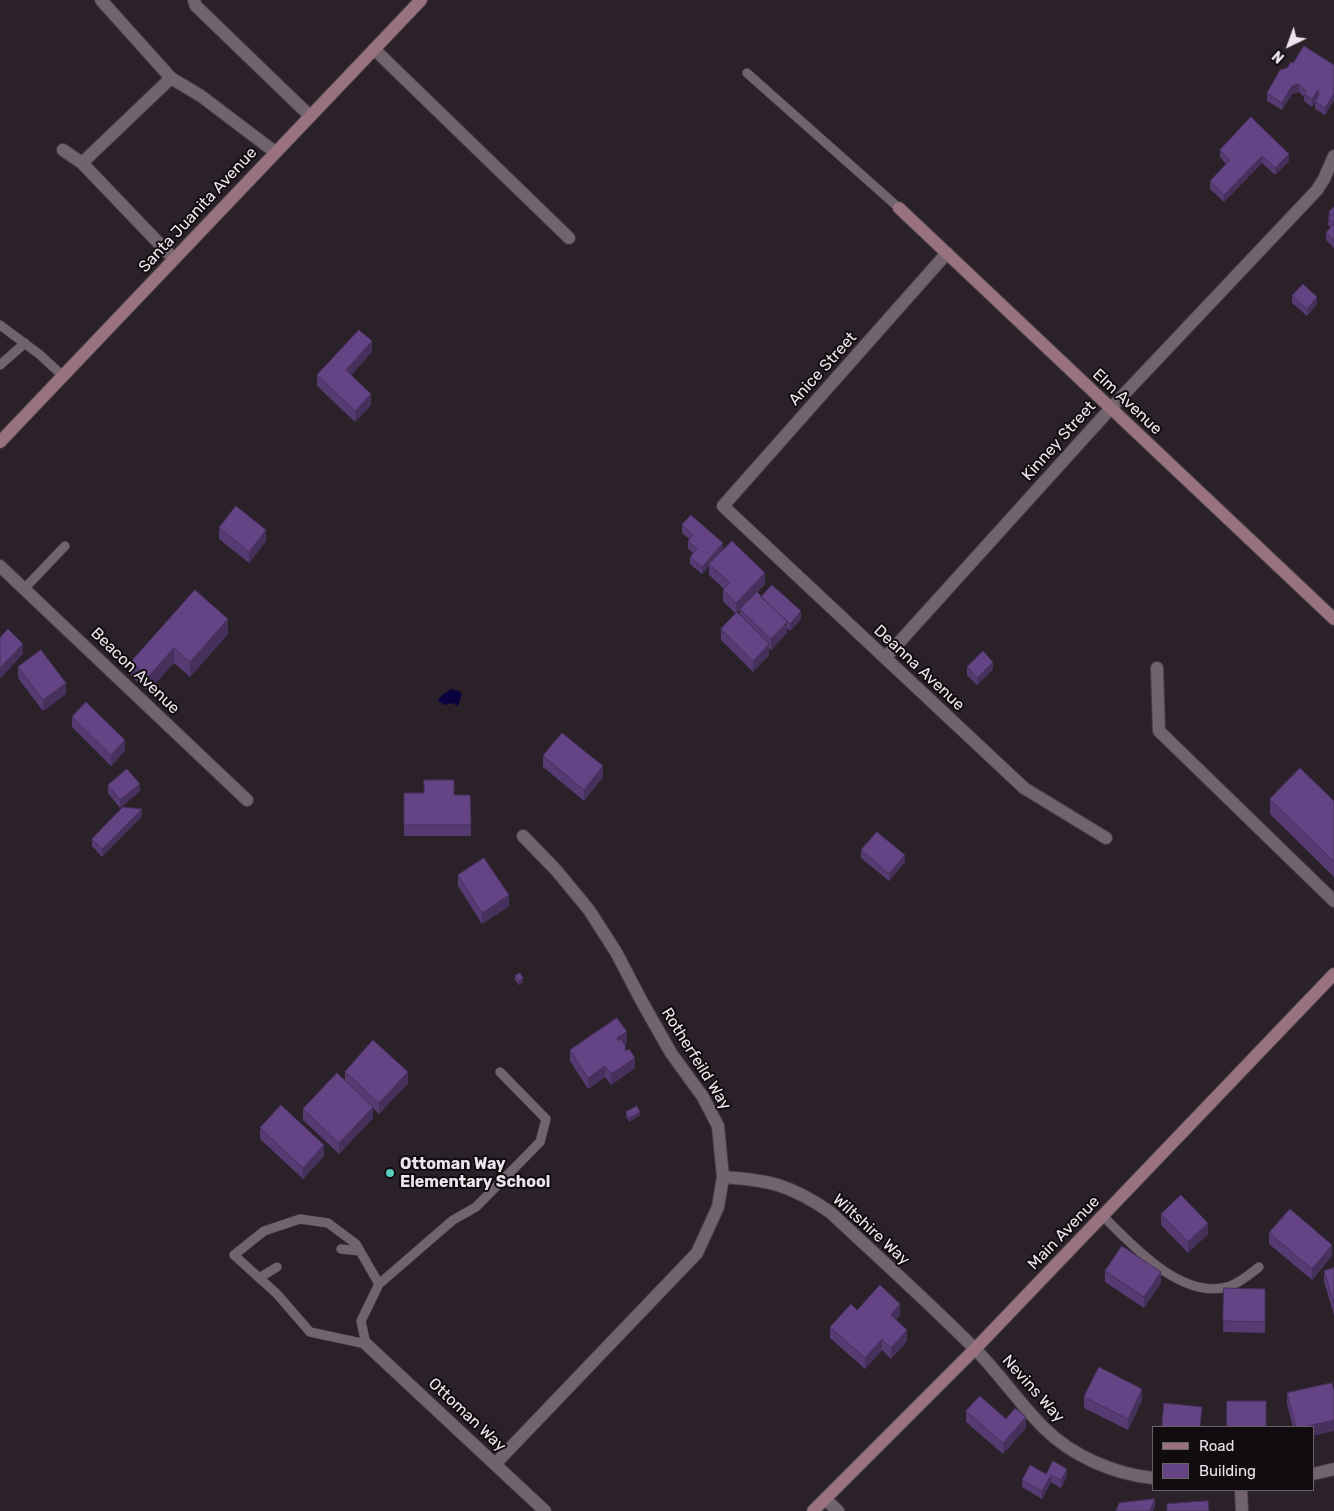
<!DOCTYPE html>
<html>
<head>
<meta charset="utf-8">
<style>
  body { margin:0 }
  #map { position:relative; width:1334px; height:1511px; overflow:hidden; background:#2b2128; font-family:Rubik,sans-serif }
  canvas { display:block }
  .legend { position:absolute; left:1152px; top:1426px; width:162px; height:65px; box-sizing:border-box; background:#110c0f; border:1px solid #696367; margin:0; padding:6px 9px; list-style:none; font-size:15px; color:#ede5eb }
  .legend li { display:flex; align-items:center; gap:10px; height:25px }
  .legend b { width:25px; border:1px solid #696367 }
  .north { position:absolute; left:1264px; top:20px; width:50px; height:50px; -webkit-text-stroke:4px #110c0f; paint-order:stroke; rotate:222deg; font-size:14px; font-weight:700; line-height:20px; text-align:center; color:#ede5eb }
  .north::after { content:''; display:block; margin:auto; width:18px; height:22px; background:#ede5eb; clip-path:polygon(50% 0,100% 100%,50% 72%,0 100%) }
</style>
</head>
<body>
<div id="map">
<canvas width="1334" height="1511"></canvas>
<ul class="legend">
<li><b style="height:6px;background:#98737f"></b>Road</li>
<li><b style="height:14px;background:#644484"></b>Building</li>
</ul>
<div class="north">N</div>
</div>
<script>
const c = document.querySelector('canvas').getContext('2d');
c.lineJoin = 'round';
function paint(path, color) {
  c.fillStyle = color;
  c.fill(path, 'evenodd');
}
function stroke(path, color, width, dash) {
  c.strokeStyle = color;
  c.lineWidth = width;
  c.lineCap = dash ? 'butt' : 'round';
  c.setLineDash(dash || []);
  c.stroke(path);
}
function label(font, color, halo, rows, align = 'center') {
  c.font = font + ' Rubik,sans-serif';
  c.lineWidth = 4;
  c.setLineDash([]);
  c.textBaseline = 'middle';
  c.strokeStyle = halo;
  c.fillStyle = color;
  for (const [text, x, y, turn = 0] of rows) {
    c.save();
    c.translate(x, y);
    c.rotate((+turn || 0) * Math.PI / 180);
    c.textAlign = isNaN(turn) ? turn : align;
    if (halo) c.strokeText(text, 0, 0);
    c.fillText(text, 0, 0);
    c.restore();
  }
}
paint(new Path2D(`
  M451,689L459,691L462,694L458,706L451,703L445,705L438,701L441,696Z`), '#0b0340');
const lane = new Path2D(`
  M747,73L899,208
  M0,325L39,354L63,376
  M0,365L25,343
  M24,589L65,546
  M1103,1216C1132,1245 1183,1302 1230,1286C1241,1282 1250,1274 1259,1267
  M341,1249L360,1251
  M259,1278L277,1267
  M379,1284L356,1244L328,1223L300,1219L264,1231L234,1255L277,1294L310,1332L366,1344L361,1321L379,1284L453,1220L476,1207L540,1142L546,1119L500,1072`);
const street = new Path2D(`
  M101,0L171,78L201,96L275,152
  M194,0L196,6L310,116
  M374,49L569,238
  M63,150L82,163L174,259
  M82,163L171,78
  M947,253L723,506L1024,788L1106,838
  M0,566L247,800
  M885,658L1110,409L1317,190L1324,179L1334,156
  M1157,668L1159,731L1334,901
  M723,1177C769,1180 791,1185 830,1212C878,1257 927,1301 974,1348C999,1373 1019,1403 1044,1428C1072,1456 1114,1474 1153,1478
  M366,1344L545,1511
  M495,1464L697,1253L718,1207L723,1177L718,1126L703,1097L671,1053L641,1000L616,952L589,910L556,870L523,836
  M1313,1474L1334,1469
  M1241,1490L1242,1511
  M825,1499L838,1511`);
const secondary = new Path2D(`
  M899,208L1334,619
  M0,442L421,0
  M813,1511L975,1349L1334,974`);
stroke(lane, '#473f45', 10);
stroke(street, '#473f45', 14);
stroke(secondary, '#473f45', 14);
stroke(lane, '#71646d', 9);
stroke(street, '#71646d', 12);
stroke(secondary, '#98737f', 12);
paint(new Path2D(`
  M1293,63L1334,65V100L1325,115L1315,109V102L1312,107L1304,101V97L1299,92L1292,94L1282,110L1267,101V93L1287,68Z
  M1251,117L1289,161L1275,175L1262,163L1224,202L1210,189V181L1226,164L1220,157V150Z
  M1334,207V248L1326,240V233L1331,228L1328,225L1329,212Z
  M1292,296L1317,304L1307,316L1292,303Z
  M372,352L351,375L371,405L355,422L317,386V375Z
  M682,525L723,550L765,584L736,614L723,601V590L724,589L709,575V565L702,574L690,564V557L693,553L688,548V541L689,539L682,533Z
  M219,528L266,541L249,563L219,539Z
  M195,590L228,634L190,677L174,663L148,691L131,676V662Z
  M761,597L801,619L790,631L787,628V633L771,650L769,648V655L753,672L721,640V629L740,615V609Z
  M18,667L66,694L43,711L18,678Z
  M967,667L993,669L977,685L967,675Z
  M72,717L125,751L111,766L72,727Z
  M543,756L603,777L584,801L543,767Z
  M108,785L140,791L120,808L108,793Z
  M404,793H424L454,795H470L471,836H404Z
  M1270,799L1334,801V877L1270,814Z
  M142,816L102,857L92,846V839Z
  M861,850L905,862L889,881L861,858Z
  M458,875L509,906L482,924L458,886Z
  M515,976L523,982L519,985L515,980Z
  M627,1043L625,1044L626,1050L635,1068L611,1085L605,1077L588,1089L570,1061V1050Z
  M345,1072L408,1083L379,1114L373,1108V1118L339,1154L303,1120V1109L345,1081Z
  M626,1112L640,1115L629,1122L626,1116Z
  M260,1128L324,1156L303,1179L260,1139Z
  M1161,1214L1208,1234L1188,1253L1161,1225Z
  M1269,1233L1332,1256L1312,1280L1269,1244Z
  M1334,1268V1315L1324,1282V1271Z
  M1105,1271L1161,1283L1144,1308L1105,1282Z
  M1224,1288L1265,1289V1333L1223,1332Z
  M857,1310L900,1315L896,1320L907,1341L891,1359L882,1350L865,1369L830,1338V1327Z
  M1287,1393L1313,1427H1293L1287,1404Z
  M1084,1397L1142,1400L1128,1430L1084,1408Z
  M966,1411L1026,1428L1003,1454L966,1422Z
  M1046,1474L1067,1476L1061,1488L1051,1482L1042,1499L1022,1487V1480Z`), '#563a72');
paint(new Path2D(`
  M1299,84V92L1292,94L1282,110V103L1292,86Z
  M1318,90V97L1312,107V99Z
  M1334,93V100L1325,115V108Z
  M1289,154V161L1275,175V168Z
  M1262,156V163L1224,202V195Z
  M1317,297V304L1307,316V309Z
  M372,341V352L346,381V370Z
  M371,394V405L355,422V411Z
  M266,530V541L249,563V552Z
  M723,543V550L702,574V567Z
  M765,573V584L736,614V603Z
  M801,611V619L790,631V624Z
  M228,619V634L190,677V662Z
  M787,622V633L771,650V639Z
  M23,644V654L0,679V668Z
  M769,644V655L753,672V661Z
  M174,648V663L148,691V677Z
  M993,662V669L977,685V678Z
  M66,683V694L43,711V700Z
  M125,740V751L111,766V755Z
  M603,766V777L584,801V790Z
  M140,784V791L120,808V800Z
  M142,809V816L102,857V849Z
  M905,855V862L889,881V874Z
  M509,895V906L482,924V913Z
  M523,978V982L519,985V981Z
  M627,1032V1043L617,1049V1038Z
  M635,1058V1068L611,1085V1074Z
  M605,1066V1077L588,1089V1078Z
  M408,1072V1083L379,1114V1103Z
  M373,1107V1118L339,1154V1143Z
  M640,1112V1115L629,1122V1118Z
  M324,1145V1156L303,1179V1168Z
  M1208,1223V1234L1188,1253V1242Z
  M1332,1245V1256L1312,1280V1269Z
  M1161,1272V1283L1144,1308V1297Z
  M900,1304V1315L891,1326V1315Z
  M907,1330V1341L891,1359V1348Z
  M882,1339V1350L865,1369V1358Z
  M1142,1389V1400L1128,1430V1419Z
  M1026,1417V1428L1003,1454V1443Z
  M1334,1420V1431L1313,1436V1427H1304Z
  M1067,1469V1476L1061,1488V1480Z
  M1051,1475V1482L1042,1499V1491Z
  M1155,1499V1507L1153,1511H1150Z`), '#46305c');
const building = new Path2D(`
  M1304,46L1334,65V93L1325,108L1315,102L1319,95L1318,90L1312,99L1304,94L1306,91L1299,84L1292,86L1282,103L1267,93L1280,70L1287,68L1291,62L1293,63Z
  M1251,117L1289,154L1275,168L1262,156L1224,195L1210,181L1230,160L1220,150Z
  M1334,207V223L1328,218L1332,215L1329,212Z
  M1334,224V240L1326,233Z
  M1303,284L1317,297L1307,309L1292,296Z
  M359,330L372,341L346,370L371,394L355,411L317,375Z
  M236,506L266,530L249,552L219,528Z
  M691,515L723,543L702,567L690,557L697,549L688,541L693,535L682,525Z
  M732,541L765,573L736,603L723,590L730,583L709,564Z
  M772,585L801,611L790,624L761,597Z
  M195,590L228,619L190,662L174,648L148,677L131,662Z
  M757,592L787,622L771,639L740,609Z
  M737,612L769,644L753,661L721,629Z
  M8,629L23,644L0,668V638Z
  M41,650L66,683L43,700L18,667Z
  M983,651L993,662L977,678L967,667Z
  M86,702L125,740L111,755L72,717Z
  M562,733L603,766L584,790L543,756Z
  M1300,768L1334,801V862L1270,799Z
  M127,769L140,784L120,800L108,785Z
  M424,780H454V795H470L471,825H404V793H424Z
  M123,807L142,809L102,849L92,839Z
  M877,832L905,855L889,874L861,850Z
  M484,858L509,895L482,913L458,875Z
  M520,973L523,978L519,981L515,976Z
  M617,1018L627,1032L617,1038L619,1041L621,1039L626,1047L624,1048L626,1051L629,1049L635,1058L611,1074L605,1066L588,1078L570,1050Z
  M373,1040L408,1072L379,1103L345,1072Z
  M337,1073L373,1107L339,1143L303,1109Z
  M281,1105L324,1145L303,1168L260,1128Z
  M637,1106L640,1112L629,1118L626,1112Z
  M1181,1195L1208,1223L1188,1242L1161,1214Z
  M1290,1209L1332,1245L1312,1269L1269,1233Z
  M1122,1246L1161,1272L1144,1297L1105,1271Z
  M1334,1268V1304L1324,1271Z
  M880,1285L900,1304L891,1315L907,1330L891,1348L882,1339L865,1358L830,1327L851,1304L857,1310Z
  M1224,1288L1265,1289V1322L1223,1321Z
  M1099,1367L1142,1389L1128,1419L1084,1397Z
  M1332,1383L1334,1391V1420L1304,1427H1296L1287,1393Z
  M980,1396L1006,1419L1015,1408L1026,1417L1003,1443L966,1411Z
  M1227,1401H1266V1427H1227Z
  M1164,1403L1202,1407L1200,1427H1162Z
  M1053,1461L1067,1469L1061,1480L1051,1475L1042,1491L1022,1480L1030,1465L1046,1474Z
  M1155,1499L1150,1511H1116L1119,1503Z
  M1208,1501L1209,1511H1167V1504Z`);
paint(building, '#644484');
stroke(building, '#46305c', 1);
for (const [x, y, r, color] of [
  [390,1173,5,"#58cec0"]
]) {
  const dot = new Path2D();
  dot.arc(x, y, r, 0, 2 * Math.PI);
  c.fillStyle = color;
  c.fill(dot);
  stroke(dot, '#110c0f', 2);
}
label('16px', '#ede5eb', '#110c0f', [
  ["Santa Juanita Avenue",198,210,-47],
  ["Anice Street",823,369,-48],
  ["Elm Avenue",1127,402,43],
  ["Kinney Street",1059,441,-48],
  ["Deanna Avenue",919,668,43],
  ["Beacon Avenue",135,671,44],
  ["Rotherfeild Way",696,1059,58],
  ["Wiltshire Way",871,1230,42],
  ["Main Avenue",1064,1233,-46],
  ["Nevins Way",1033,1389,48],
  ["Ottoman Way",467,1415,43]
]);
label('bold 16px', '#ede5eb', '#110c0f', [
  ["Ottoman Way",400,1164],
  ["Elementary School",400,1182]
], 'left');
</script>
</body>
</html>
